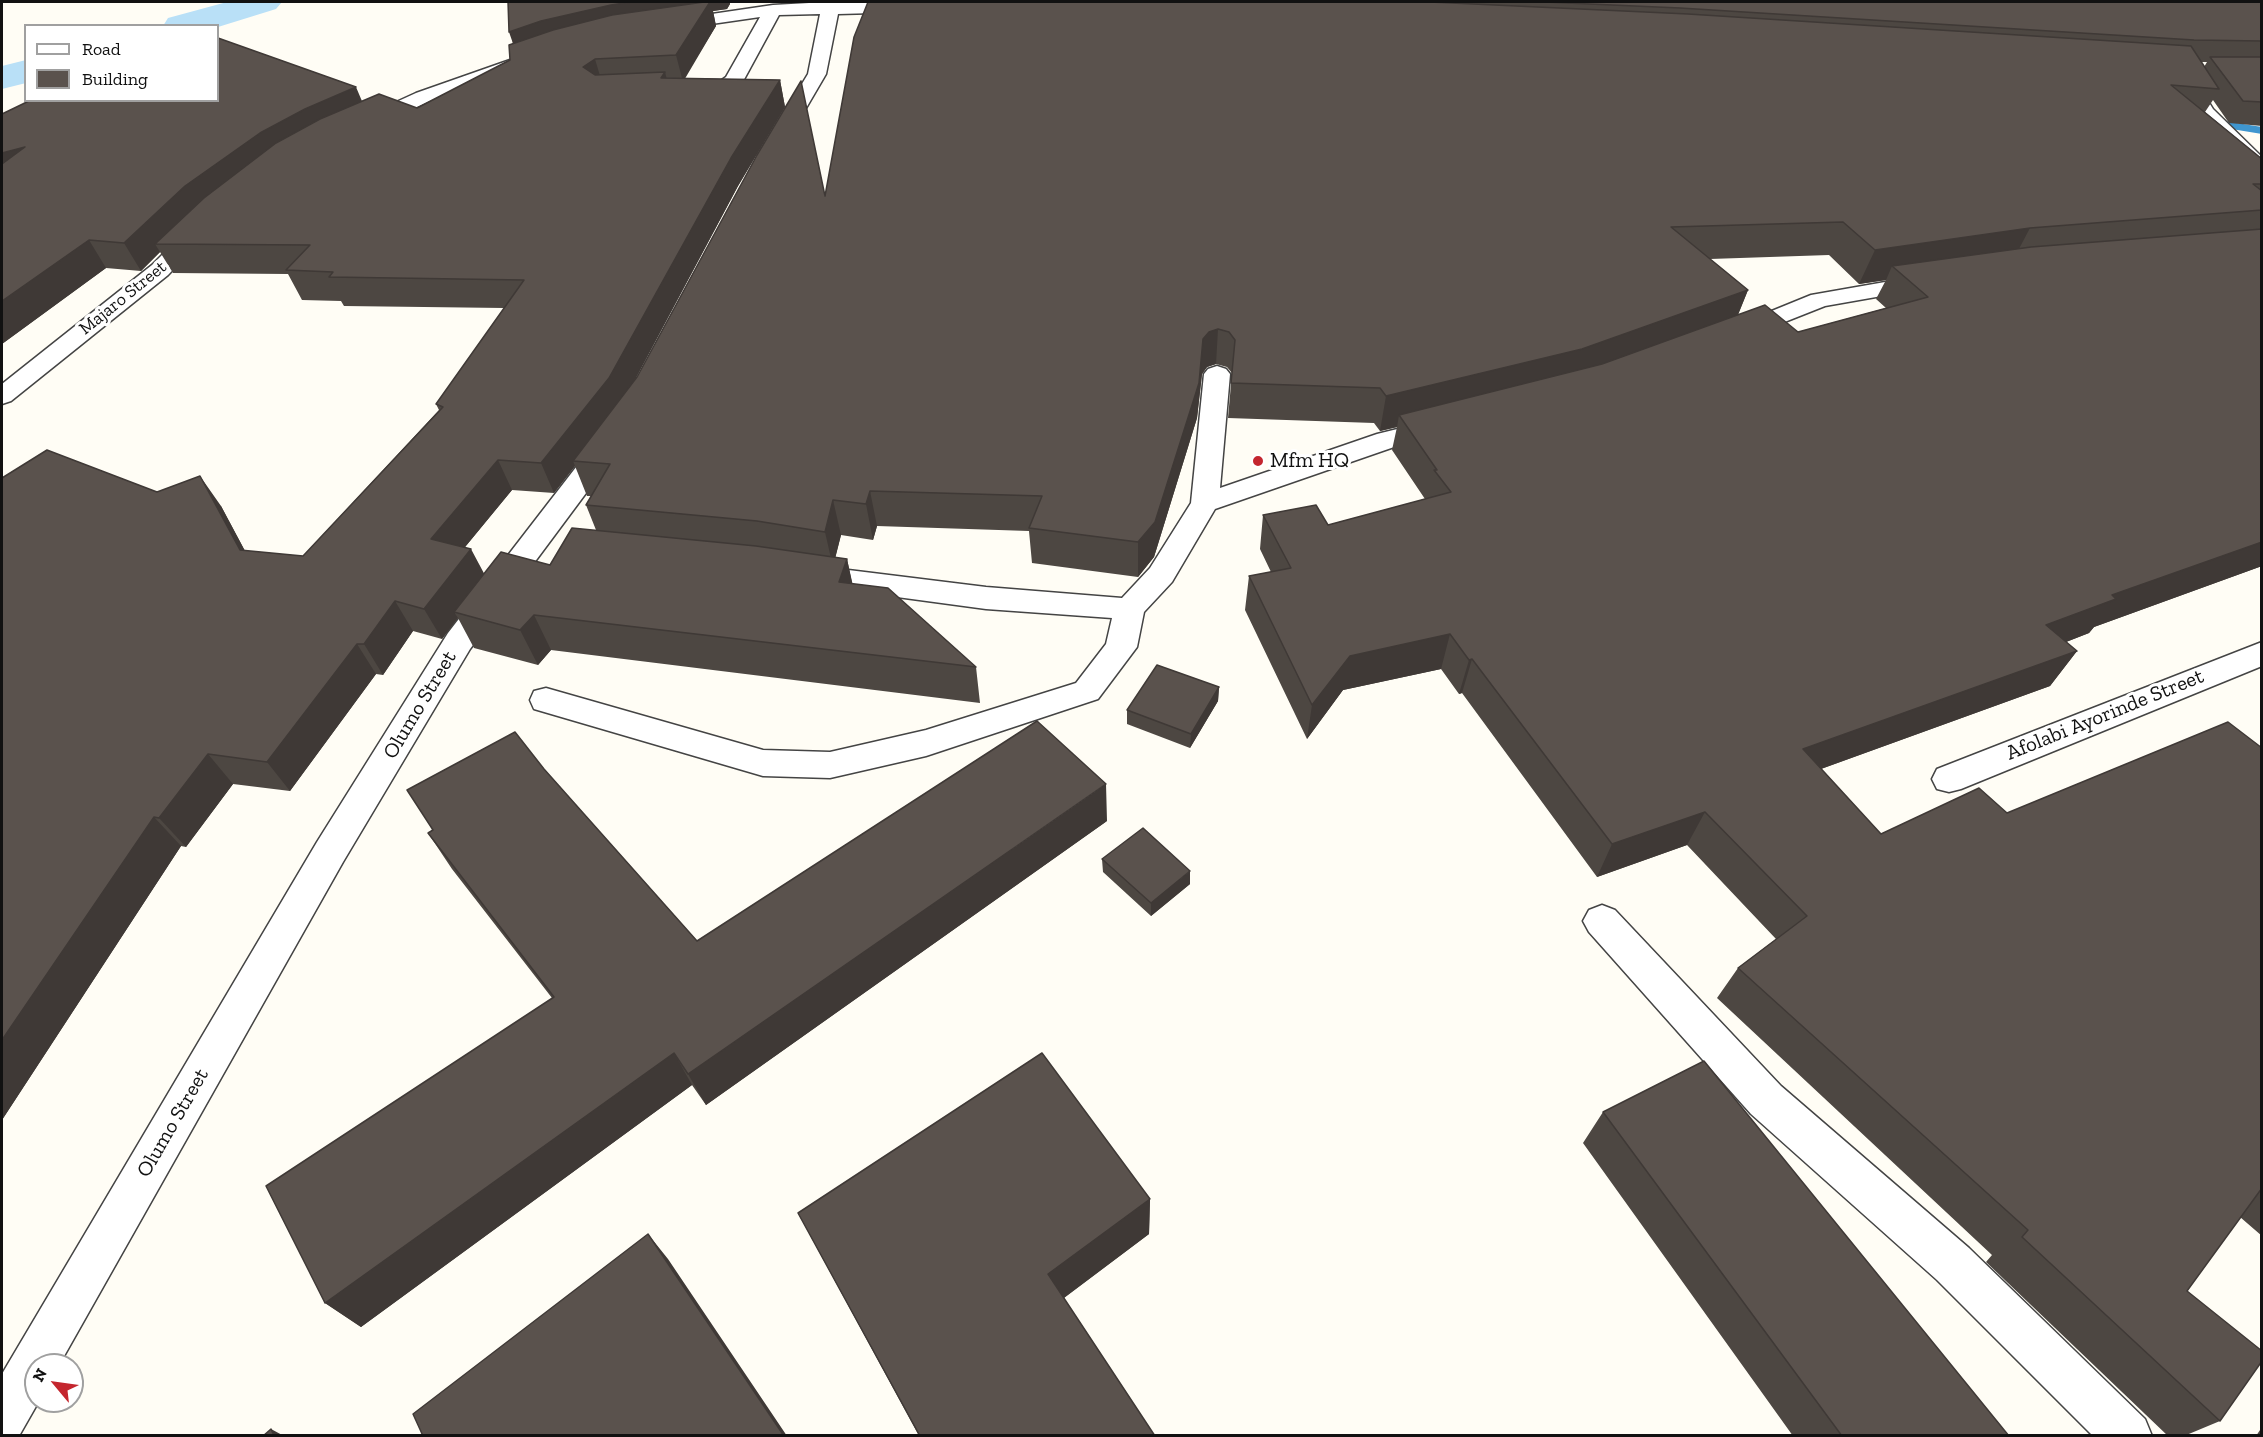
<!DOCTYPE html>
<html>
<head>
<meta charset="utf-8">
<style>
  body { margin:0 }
  #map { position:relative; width:2263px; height:1437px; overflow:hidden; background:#fffdf5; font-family:"Zilla Slab",serif }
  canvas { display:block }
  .frame { position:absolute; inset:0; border:3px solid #111; pointer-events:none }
  .legend { position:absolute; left:24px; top:24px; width:195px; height:78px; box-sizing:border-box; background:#fff; border:2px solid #a0a0a0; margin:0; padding:8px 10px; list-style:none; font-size:18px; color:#111 }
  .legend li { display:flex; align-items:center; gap:12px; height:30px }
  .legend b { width:30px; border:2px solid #a0a0a0 }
  .north { position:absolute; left:24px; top:1353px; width:60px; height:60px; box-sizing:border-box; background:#fff; border:2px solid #a0a0a0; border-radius:50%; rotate:299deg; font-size:16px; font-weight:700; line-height:24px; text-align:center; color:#111 }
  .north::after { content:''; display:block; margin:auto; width:21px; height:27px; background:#c4262e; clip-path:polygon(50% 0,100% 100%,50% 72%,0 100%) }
</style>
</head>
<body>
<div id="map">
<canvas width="2263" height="1437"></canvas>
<div class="frame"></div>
<ul class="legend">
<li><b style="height:8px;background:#fff"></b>Road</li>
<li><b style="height:16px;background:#5a524d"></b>Building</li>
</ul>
<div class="north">N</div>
</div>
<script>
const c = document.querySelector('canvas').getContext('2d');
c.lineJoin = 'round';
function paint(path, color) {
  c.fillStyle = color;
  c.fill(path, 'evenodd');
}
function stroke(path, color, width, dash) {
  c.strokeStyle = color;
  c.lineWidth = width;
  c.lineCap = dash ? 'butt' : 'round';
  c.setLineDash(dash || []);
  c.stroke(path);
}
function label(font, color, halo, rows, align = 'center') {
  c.font = font + ' "Zilla Slab",serif';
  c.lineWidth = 6;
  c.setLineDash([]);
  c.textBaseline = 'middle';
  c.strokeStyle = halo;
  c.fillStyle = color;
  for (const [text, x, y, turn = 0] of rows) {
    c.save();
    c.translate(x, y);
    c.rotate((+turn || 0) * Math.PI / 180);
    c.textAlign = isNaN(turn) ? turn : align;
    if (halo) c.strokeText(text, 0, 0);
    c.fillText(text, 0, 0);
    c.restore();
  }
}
paint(new Path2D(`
  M2205,118L2262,127V134L2201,124V120Z`), '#3f96cf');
paint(new Path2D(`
  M227,2H282L276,9L218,27L163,26L168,18Z
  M26,60V83L2,89V66Z`), '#b9e0f7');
const minor = new Path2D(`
  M827,2H912L921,7L912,12L838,14L826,74L788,139H774L771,135L808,74L820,14L779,15L741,85L723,94L692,95L682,89L685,85L719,82L726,77L760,17L670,30L664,29L661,25L664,21L773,5Z
  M510,60L517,62L519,66L517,70L430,101L373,127H359L356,123L359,119L416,93Z
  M2182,68L2189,70L2213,109L2262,157V174C2231,167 2185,102 2173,74Z
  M198,225L206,227L209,232L168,275L11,401L2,404V384L152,265L190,227Z
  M1925,275L1933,277L1937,282L1933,287L1825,306L1739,340L1730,338L1727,333L1730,328L1811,295Z
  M1217,366L1226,369L1230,374L1220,488L1377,434L1438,419L1447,421L1451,427L1447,433L1397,446L1215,509L1172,582L1144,612L1137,647L1098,699L926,756L830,778L763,776L534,709L530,700L534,691L546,688L763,750L830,752L926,730L1076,683L1106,644L1112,618L986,609L808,585L797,582L793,575L797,568L808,565L986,587L1122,598L1150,568L1191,503L1204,374L1208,369Z
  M607,438L617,440L621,446L470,649L343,862L59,1365H36V1401H39L19,1436H2V1374L317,842L448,633L597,440Z
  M2262,642V666L1961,789L1949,792L1937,789L1932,779L1937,769Z
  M1602,905L1615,910L1781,1086L1969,1248L2145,1419L2152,1436H2093L1937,1280L1751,1114L1589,932L1583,921L1589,910Z`);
stroke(minor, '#444', 3);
paint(minor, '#fff');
paint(new Path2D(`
  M508,2H730V4L727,9L713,11L716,26L684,78L780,80L785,107L738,186L634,381L825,196L868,2H2262V126L2229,123L2213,100L2205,112L2262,159V566L2094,627L2089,633L2066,642L2077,651L2050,686L1821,769L1881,834L2007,813L2262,748V1236L2240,1217L2187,1291L2220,1421L2184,1436H2168L1986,1262L1992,1255L1717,998L1738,968L1776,939L1687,845L1597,877L1462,693L1459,694L1441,669L1343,690L1307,739L1245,610L1249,576L1271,572L1260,549L1263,515L1328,525L1425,499L1392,450L1397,427L1380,431L1374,423L1228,418L1232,373L1227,367L1216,364L1207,367L1202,374L1197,418L1154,557L1138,577L1032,563L1029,531L877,526L873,540L841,535L835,558L847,559L852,583L976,667L980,703L551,650L538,665L474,648L458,618L442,639L413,631L383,675L376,674L290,791L233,784L186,847L181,846L2,1120V478L157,492L221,506L245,551L303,556L439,410L436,404L504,308L344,306L341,301L302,300L288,274L173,273L160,252L141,271L106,268L2,344V114L362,101L417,108L510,60L513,44ZM2201,62H2207L2204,67ZM1829,255L1859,284L1886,280L1876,299L1886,308L1798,332L1738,315L1748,290L1710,259ZM575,466L587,496H591L586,505L596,530L550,565L484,574L465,547L512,490L554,493Z
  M1219,687L1218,701L1190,748L1127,724V710Z
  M544,769L697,941L1107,821L706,1105L692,1085L361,1327L325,1303L552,998L452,869L428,833Z
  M1102,859L1190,884L1151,916L1103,872Z
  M1603,1112L2009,1436H1793L1583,1143Z
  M1150,1199L1149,1234L1064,1298L1155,1436H919L798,1213Z
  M2262,1427V1436H2256Z`), '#4d4742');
paint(new Path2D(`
  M631,2H730V4L727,9L713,11L716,26L683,82L676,55H517L509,32L541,21L611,5Z
  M595,59L603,86L583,67Z
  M665,72L672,99L661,78Z
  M780,80L785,107L738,186L620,408L573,461L575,466L554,493L541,463Z
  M356,87L367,113L155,244L160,252L141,271L124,243L185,186L260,133L305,109Z
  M25,147L2,184V153Z
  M2030,228L2012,262L1892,266L1886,280L1859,284L1875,250Z
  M89,240L106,268L2,344V301Z
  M1748,290L1734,324L1571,384L1399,415L1397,427L1380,431L1386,396Z
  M1218,329L1216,364L1207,367L1202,374L1197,418L1154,557L1138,577V542L1203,339L1209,332Z
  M498,460L512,490L447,569L431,539Z
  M200,476L221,506L261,581L240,550Z
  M870,491L877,526L873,540L866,504Z
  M833,500L841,535L833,567L825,532Z
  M2262,542V566L2094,627L2089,633L2020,660L2046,625L2112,595Z
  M471,549L487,579L454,612L458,618L442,639L424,609Z
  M847,559L855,595L839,582Z
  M395,601L413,631L383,675L364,644Z
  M534,615L551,650L538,665L520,630Z
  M1450,634L1441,669L1343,690L1307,739L1312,705L1350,656Z
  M357,644L376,674L290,791L267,762Z
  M2077,651L2050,686L1782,783L1803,749Z
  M1472,659L1462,693L1459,694L1469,660Z
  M1219,687L1218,701L1190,748L1191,734Z
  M208,754L233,784L186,847L159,818Z
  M1106,784L1107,821L706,1105L688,1074Z
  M1705,812L1687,845L1597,877L1612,844Z
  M154,817L181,846L2,1120V1040Z
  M1190,871V884L1151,916V903Z
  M674,1053L692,1085L361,1327L325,1303Z
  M1150,1199L1149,1234L1053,1306L1048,1274Z
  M648,1234L668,1259L787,1436H784Z
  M271,1429L284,1436H274Z`), '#3f3936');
const building = new Path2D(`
  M508,2H631L611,5L541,21L509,32Z
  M704,2H710L676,55L595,59L583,67L595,75L665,72L661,78L780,80L731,158L609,378L541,463L498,460L431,539L471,549L424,609L395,601L364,644H357L267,762L208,754L159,818L154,817L2,1040V478L47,450L157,492L200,476L240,550L303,556L443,407L436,404L524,280L329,277L333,272L286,270L310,245L155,244L204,198L276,143L320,119L379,94L417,108L510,60L509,45L553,30L612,15Z
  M868,2H1430L1688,14L2191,46L2219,89L2171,85L2262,159V184H2253L2262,191V210L2030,228L1875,250L1843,222L1671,227L1748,290L1582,349L1386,396L1380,388L1231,383L1235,340L1229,332L1218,329L1209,332L1203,339L1199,383L1155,522L1138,542L1029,528L1042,496L870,491L866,504L833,500L825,532L757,521L586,505L610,464L573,461L637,377L757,155L801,81L825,196L854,37Z
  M1544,2H2262V41L2194,40L1680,8Z
  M218,38L356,87L305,109L260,133L185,186L124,243L89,240L2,301V164L25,147L2,153V114L31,100H218Z
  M2210,57H2262V102L2243,101Z
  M2262,229V542L2112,595L2116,599L2046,625L2077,651L1803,749L1881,834L1979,788L2007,813L2228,722L2262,748V1188L2187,1291L2262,1351V1361L2220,1421L2022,1237L2028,1230L1738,968L1807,916L1705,812L1612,844L1472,659L1469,660L1450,634L1350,656L1312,705L1249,576L1291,568L1263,515L1316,505L1328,525L1451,492L1434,470H1437L1399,415L1602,364L1765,305L1798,332L1928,297L1892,266L2031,247Z
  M572,528L756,546L847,559L839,582L888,588L976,667L534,615L520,630L454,612L501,552L550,565Z
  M1157,665L1219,687L1191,734L1127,710Z
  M1037,721L1106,784L688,1074L674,1053L325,1303L266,1186L554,997L428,833L433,830L407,790L515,732L544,769L697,941Z
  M1143,828L1190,871L1151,903L1102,859Z
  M1042,1053L1150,1199L1048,1274L1155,1436H920L798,1213Z
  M1704,1061L2009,1436H1842L1603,1112Z
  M648,1234L784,1436H423L413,1414Z
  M271,1429L274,1436H263Z`);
paint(building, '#5a524d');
stroke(building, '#3f3936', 1.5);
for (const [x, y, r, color] of [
  [1258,461,6,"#c4262e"]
]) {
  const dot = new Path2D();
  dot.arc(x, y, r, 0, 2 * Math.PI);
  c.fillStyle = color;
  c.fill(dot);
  stroke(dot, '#fff', 2);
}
label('18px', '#111', '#fff', [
  ["Majaro Street",123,298,-39]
]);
label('21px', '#111', '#fff', [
  ["Mfm HQ",1270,461]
], 'left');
label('21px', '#111', '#fff', [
  ["Olumo Street",420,705,-59],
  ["Afolabi Ayorinde Street",2105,715,-22],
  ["Olumo Street",173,1123,-60]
]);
</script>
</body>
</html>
